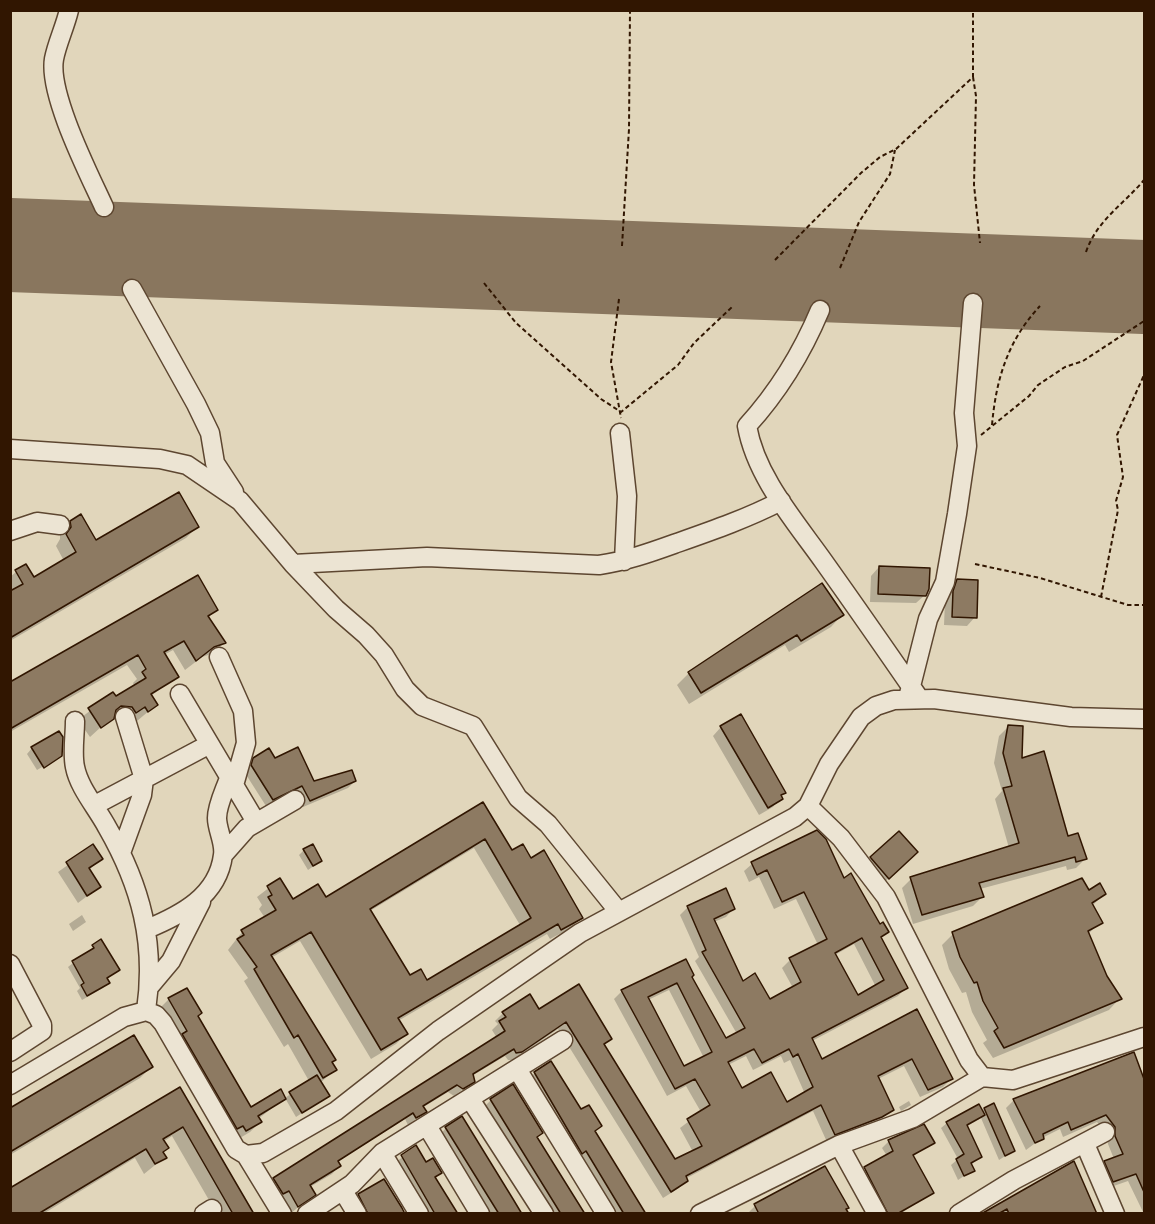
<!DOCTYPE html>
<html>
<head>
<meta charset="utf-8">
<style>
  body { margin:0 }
  #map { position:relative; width:1155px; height:1224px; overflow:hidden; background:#e1d6bb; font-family:"Libre Bodoni",serif }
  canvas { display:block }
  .frame { position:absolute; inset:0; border:12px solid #311601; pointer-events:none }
</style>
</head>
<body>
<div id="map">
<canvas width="1155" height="1224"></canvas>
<div class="frame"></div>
</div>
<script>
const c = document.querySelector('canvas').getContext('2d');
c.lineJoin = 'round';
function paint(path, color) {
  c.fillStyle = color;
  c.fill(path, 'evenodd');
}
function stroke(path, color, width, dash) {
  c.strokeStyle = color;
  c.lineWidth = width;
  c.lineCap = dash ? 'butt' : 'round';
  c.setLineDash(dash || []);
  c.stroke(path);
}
paint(new Path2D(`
  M71,522L96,542L197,527L186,538L10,641V577L16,572L33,579L64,561L56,546L60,539V533Z
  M879,567L925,595L916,603L870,602L871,576Z
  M957,581L975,617L967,626L944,625L945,601L949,590Z
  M216,610L208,618L224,643L214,653L202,657L185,670L173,650L164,655L177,676L151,696L156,705L137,721L135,716L125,722L121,717L113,716L90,737L78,720L112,694L115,698L135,687L133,683L137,679L127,665L10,732V684Z
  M842,615L831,627L789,652L785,645L689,704L677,685L689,673Z
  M721,727L784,792L773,807L759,815L713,736Z
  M1008,727L1020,760L1067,838L1085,859L1076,868L1067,870L1066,866L980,889L982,897L973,906L913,924L902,888L911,879L1009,848L995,799L1002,791L994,763L999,736Z
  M32,748L61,756L37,770L27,754Z
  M254,759L275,760L314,783L355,781L348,788L303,807L295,792L266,806L245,773Z
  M483,804L512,852L531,860L581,918L571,928L550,939L547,934L398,1021L406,1034L396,1044L371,1059L300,941L271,958L335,1070L320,1083L328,1096L296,1117L285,1098L309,1081L288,1044L284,1047L244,981L248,978L228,950L242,932L265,918L259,909L262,905L257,897L279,880L293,901L325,899ZM474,848L520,925L427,982L409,977L370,911Z
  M816,832L843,880L887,932L880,939L906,988L898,996L812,1041L821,1061L917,1011L951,1079L943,1087L920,1097L904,1066L878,1079L893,1110L873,1125L827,1142L813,1111L685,1179L679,1188L663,1198L558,1029L513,1060H508L505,1056L472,1076L474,1081L454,1096L448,1092L422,1108L425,1112L408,1125L405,1119L337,1162L339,1166L332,1174L310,1187L314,1194L290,1214L266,1187L274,1179L497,1038L492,1030L498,1024L495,1021L503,1013L539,1011L610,1039L603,1046L675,1161L693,1152L680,1128L701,1112L686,1086L667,1096L614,999L622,991L691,977L725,1040L737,1034L695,961L699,957L680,915L688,907L733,909L726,917L714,922L742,983L770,1001L793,988L782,968L790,960L818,945L796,899L774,909L759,877L749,882L744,871L752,864ZM854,944L876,987L857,997L835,955ZM669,990L704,1058L683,1068L648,1000ZM746,1056L753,1070L781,1056L784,1063L790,1060L805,1094L786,1104L742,1090L728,1065Z
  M899,833L908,861L880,886L862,867Z
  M93,847L101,859L89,870L99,887L78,903L58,872Z
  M304,850L321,861L308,870L299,855Z
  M1088,892L1104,894L1093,905L1101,922L1088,934L1106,977L1120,998L1109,1010L993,1058L983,1043L987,1040L972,1012L966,992L962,993L949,969L942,945L953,934Z
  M82,915L86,922L73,931L69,924Z
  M101,941L118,969L106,979L108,983L103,988L82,1000L77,991L80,988L68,967Z
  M186,990L197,1016L251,1109L284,1099L258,1119L260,1122L250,1132L235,1141L158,1010L168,1000Z
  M1133,1054L1144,1083V1214L1128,1181L1105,1189L1097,1170L1105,1162L1114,1159L1108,1144L1107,1135L1097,1122L1063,1137L1060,1129L1042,1138L1026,1150L1006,1108L1014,1100Z
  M151,1067L140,1078L10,1155V1110Z
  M535,1073L601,1126L594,1132L639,1214H608L524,1083Z
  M180,1089L254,1214H217L172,1136L163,1142L162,1152L165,1157L144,1174L135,1158L43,1214H10Z
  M491,1100L541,1133L536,1138L583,1214H549L483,1108Z
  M909,1101L911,1105L901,1111L899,1107Z
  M984,1109L1013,1151L999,1160L981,1118L966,1127L980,1157L971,1165L973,1170L958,1180L951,1165L958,1159L941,1128L947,1123Z
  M924,1126L933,1143L912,1157L932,1193L900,1214H880L858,1174L887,1156L882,1148L889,1141Z
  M446,1128L520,1214H485L438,1137Z
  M415,1147L425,1164L440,1173L435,1179L456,1214H425L395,1163Z
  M1073,1163L1097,1214H985Z
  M825,1168L847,1214H747L755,1206Z
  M359,1195L405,1214H359L352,1202Z`), '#0003');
stroke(new Path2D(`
  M10,245L1144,287`), '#89765e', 94);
const building = new Path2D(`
  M179,492L199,527L10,638V591L23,584L15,570L26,564L34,577L76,552L66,534L71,527L70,521L81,514L96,540Z
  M879,566L930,568L929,589L926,596L878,594Z
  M198,575L218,610L208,616L226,643L214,647L196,661L184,641L164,652L179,677L151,694L158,705L148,712L145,707L136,713L132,707L121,706L116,710L114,719L101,728L88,708L113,692L116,696L146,678L142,672L146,669L138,655L10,729V682Z
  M957,579L978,580L977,618L952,617L953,591Z
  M822,583L844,615L801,641L797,635L701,693L688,672Z
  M741,714L786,793L781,795L783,799L768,808L720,726Z
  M1008,725L1023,726L1022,758L1044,751L1068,836L1078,833L1087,859L1076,862L1075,857L979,883L984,897L922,915L910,877L1019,843L1003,788L1012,786L1003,753Z
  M59,731L63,737L62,756L44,768L31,747Z
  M298,747L314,781L352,770L356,781L310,801L302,786L273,800L251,765L253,758L269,748L275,758Z
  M483,802L512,850L523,844L531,858L544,850L583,918L561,930L558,924L398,1018L408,1034L381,1050L311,932L271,955L336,1060L332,1062L337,1070L323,1078L298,1035L294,1038L254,969L257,967L237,939L244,935L241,930L276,910L268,897L272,895L267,886L280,878L293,899L318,884L326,897ZM485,839L531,918L427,980L421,969L410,975L370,909Z
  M817,830L826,839L844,878L851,873L880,924L883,922L889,932L881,937L908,988L812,1038L822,1059L917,1009L953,1079L928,1090L912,1059L878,1076L894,1110L882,1117L835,1135L821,1105L686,1176L688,1181L671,1192L566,1022L522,1052L516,1053L514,1049L473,1074L475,1082L463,1089L457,1085L423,1106L427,1112L416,1118L413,1113L338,1161L341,1166L310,1185L316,1195L298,1207L289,1191L283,1194L273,1178L505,1031L499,1021L506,1017L502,1012L530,994L539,1009L579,984L612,1039L604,1044L675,1159L702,1146L687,1119L710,1105L695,1079L675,1089L621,990L686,959L694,975L692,977L726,1038L745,1028L702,952L706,950L687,906L726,888L735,909L714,919L743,981L755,973L770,999L801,982L789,958L827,939L804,892L782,902L767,870L757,875L751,862ZM862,938L884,980L858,995L835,953ZM677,983L712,1052L684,1066L648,997ZM754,1049L762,1063L789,1049L793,1057L798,1054L813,1087L787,1102L771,1072L742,1088L728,1062Z
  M899,831L918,852L889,879L870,857Z
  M93,844L103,859L89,868L101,887L87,896L66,862Z
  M313,844L322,861L313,866L303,849Z
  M1082,878L1089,890L1100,883L1106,894L1092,903L1103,923L1088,931L1107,976L1122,999L1004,1048L994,1031L998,1028L983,1001L977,982L974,983L960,957L952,932Z
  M101,939L120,970L107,978L110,983L87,996L81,985L84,983L72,961L94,948L92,945Z
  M187,988L202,1013L198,1016L251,1107L281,1089L286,1099L258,1116L262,1122L246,1131L243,1126L237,1129L182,1034L187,1031L168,998Z
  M134,1035L153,1067L10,1152V1108Z
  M1134,1052L1144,1079V1192L1136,1174L1113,1182L1104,1161L1123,1154L1115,1136V1127L1106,1115L1071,1130L1068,1122L1043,1134L1044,1139L1035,1143L1013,1099Z
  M551,1061L581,1109L589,1105L602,1126L595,1131L646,1214H624L586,1151L582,1154L534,1072Z
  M317,1075L330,1096L302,1113L289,1092Z
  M513,1084L543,1133L537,1137L585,1214H561L490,1099Z
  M180,1087L254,1214H233L183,1127L163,1139L169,1148L163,1152L167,1158L155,1164L146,1149L38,1214H10V1188Z
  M994,1103L1015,1151L1005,1156L984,1108Z
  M979,1104L985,1115L967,1125L982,1157L971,1163L975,1171L964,1176L956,1159L964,1154L946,1122Z
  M462,1116L513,1199L522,1214H499L445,1127Z
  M924,1124L935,1143L913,1155L934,1193L897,1214H888L864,1167L893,1151L888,1140Z
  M416,1145L426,1162L433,1158L442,1173L435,1177L458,1214H435L401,1155Z
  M1074,1161L1097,1214H1009L1007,1209L998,1214H981Z
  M825,1166L849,1208L846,1209L849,1214H759L754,1204Z
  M384,1179L402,1208L405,1214H368L358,1194Z`);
paint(building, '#8d7a62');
stroke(building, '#311601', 1.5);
const minor = new Path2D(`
  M69,10C65,27 57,43 54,59C48,94 89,174 104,207
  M132,289L196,404L210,433L215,463L234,492
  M820,310C802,353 778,392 747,426C756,477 795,521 824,562C856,607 888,653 919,698
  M620,433L627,496L624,561
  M10,449L160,459L187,465L240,501L293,564L336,609L366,635L384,655L405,689L422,706L473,726L518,798L548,824L619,912
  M10,531L37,522L60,525
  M293,564L427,557L599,565C626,561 649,553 674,544C711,531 746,519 781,501
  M219,657L243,711L246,743L234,785L256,822
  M180,694L234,785
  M909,694L928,619L945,582L957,514L967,446L964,413L973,303
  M75,721C75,736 72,753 75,767C79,788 97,808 107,827C141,886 156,943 146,1011
  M95,805L208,745
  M808,806L841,838L886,897L969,1060L982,1077L1013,1080L1144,1037
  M121,853L142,795L144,779L125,717
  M224,854L247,828L295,800
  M147,929C181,915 218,896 223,855C225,843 217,830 217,818C217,805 225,790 229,778
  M10,964L42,1025V1031L10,1052
  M150,986L171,961L201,902
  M517,1069L606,1214
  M10,1085L124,1017L146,1011L156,1015L163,1023L236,1149L246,1155L263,1153L336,1111L438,1031L580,933L795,817L808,806L829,764L861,717L876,706L894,700L934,699L1071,717L1144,719
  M470,1099L544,1214
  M427,1126L480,1214
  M1085,1144L1115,1214
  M839,1145L877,1214
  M382,1153L419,1214
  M246,1155L282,1214
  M343,1191L357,1214
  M204,1214L212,1209
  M307,1214L352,1184L382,1153L563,1040
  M700,1214L839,1145L913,1118L982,1077
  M959,1214L1014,1180L1105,1132`);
stroke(minor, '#5d4630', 21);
stroke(new Path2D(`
  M973,77L976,96L974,185L980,243
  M622,246L629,129L630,10
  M1086,252C1097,220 1123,205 1144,180
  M775,260L861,173L880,157L896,149L973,77V10
  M840,268L859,222L890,174L895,150
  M484,283L516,323L601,399L621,412L678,365L694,343L732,307
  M619,299L611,362L621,418
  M992,425C996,379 1008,340 1040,306
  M981,435L1029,396L1038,385L1065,367L1083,361L1144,321
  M975,564L1040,578L1128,605H1144
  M1101,597L1118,510L1116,501L1123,477L1117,435L1144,375`), '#311601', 2, [4.5, 3]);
stroke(minor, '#ece4d3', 18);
</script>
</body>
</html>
